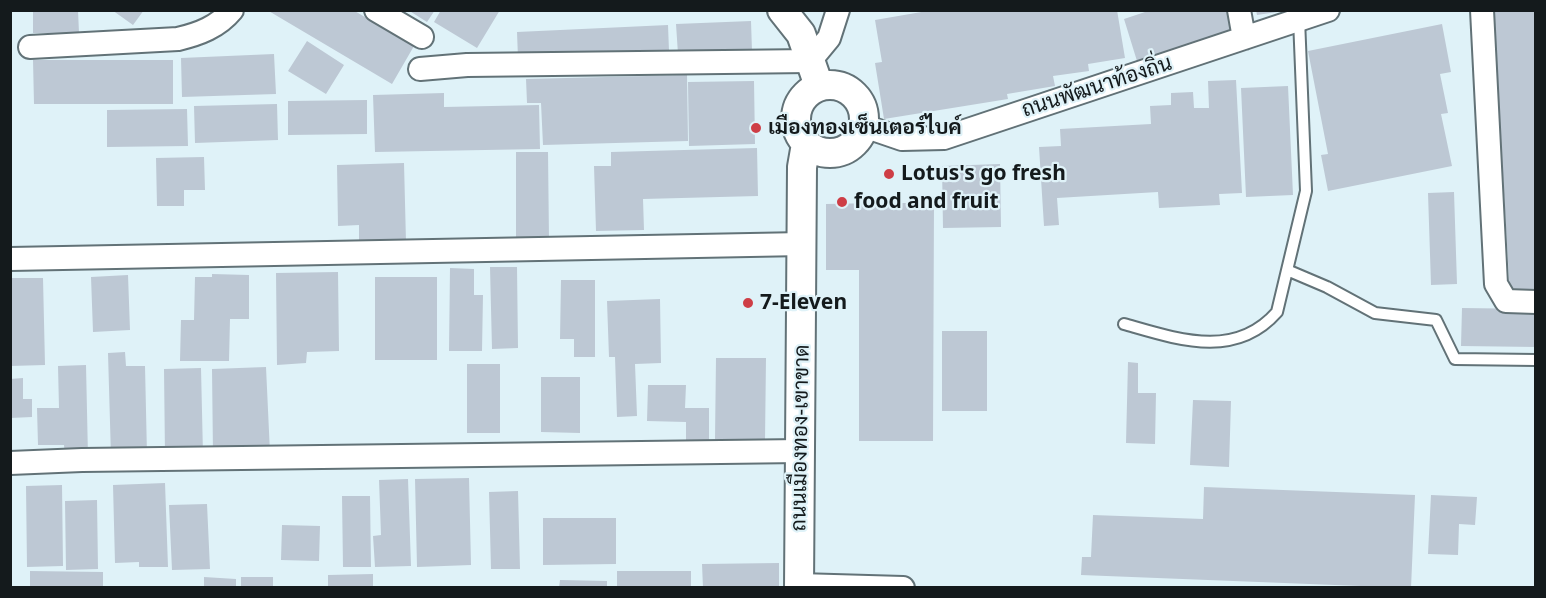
<!DOCTYPE html>
<html>
<head>
<meta charset="utf-8">
<style>
  body { margin:0 }
  #map { position:relative; width:1546px; height:598px; overflow:hidden; background:#dff2f8; font-family:"Noto Sans",sans-serif }
  canvas { display:block }
  .frame { position:absolute; inset:0; border:12px solid #141a1c; pointer-events:none }
</style>
</head>
<body>
<div id="map">
<canvas width="1546" height="598"></canvas>
<div class="frame"></div>
</div>
<script>
const c = document.querySelector('canvas').getContext('2d');
c.lineJoin = 'round';
function paint(path, color) {
  c.fillStyle = color;
  c.fill(path, 'evenodd');
}
function stroke(path, color, width, dash) {
  c.strokeStyle = color;
  c.lineWidth = width;
  c.lineCap = dash ? 'butt' : 'round';
  c.setLineDash(dash || []);
  c.stroke(path);
}
function label(font, color, halo, rows, align = 'center') {
  c.font = font + ' "Noto Sans",Sarabun,sans-serif';
  c.lineWidth = 4.5;
  c.setLineDash([]);
  c.textBaseline = 'middle';
  c.strokeStyle = halo;
  c.fillStyle = color;
  for (const [text, x, y, turn = 0] of rows) {
    c.save();
    c.translate(x, y);
    c.rotate((+turn || 0) * Math.PI / 180);
    c.textAlign = isNaN(turn) ? turn : align;
    if (halo) c.strokeText(text, 0, 0);
    c.fillText(text, 0, 0);
    c.restore();
  }
}
paint(new Path2D(`
  M33,10H78L79,33H33Z
  M112,10H144L133,25Z
  M267,10H353L414,46L392,84Z
  M408,10H435L427,22Z
  M441,10H500L477,48L434,22Z
  M933,10H1117L1125,58L1088,64L1089,71L1053,76L1055,86L1007,94L1008,99L884,119L875,63L882,62L875,20Z
  M1151,10H1228L1234,30L1137,61L1124,19Z
  M1256,10H1277V12L1257,15Z
  M1493,10H1536V293L1510,295Z
  M751,21L752,51L678,54L676,24Z
  M1442,24L1451,72L1440,74L1448,113L1441,114L1452,166L1328,191L1321,155L1328,154L1308,51Z
  M668,25L669,51L518,58L517,32Z
  M307,41L344,65L326,94L288,71Z
  M274,54L276,94L182,97L181,58Z
  M33,60H173V104H34Z
  M687,75L688,141L543,145L541,103H527L526,79Z
  M1236,80L1242,193L1219,194L1220,205L1159,208L1158,192L1057,198L1059,225L1044,226L1039,147L1061,146L1060,129L1151,124L1150,106L1171,105V93L1193,92L1194,108H1209L1208,81Z
  M754,81L755,144L689,146L688,82Z
  M1288,86L1293,195L1246,197L1241,88Z
  M444,93V107L539,105L540,149L375,152L373,95Z
  M367,100V134L288,135V101Z
  M277,104L278,140L195,143L194,106Z
  M187,109L188,146L107,147V110Z
  M757,148L758,196L643,199L644,230L596,231L594,166H611V152Z
  M516,152H548L549,240H516Z
  M204,157L205,190H184V206H157L156,158Z
  M404,163L406,242L359,243V225L338,226L337,165Z
  M1000,164L1001,227L943,228L942,166Z
  M1454,192L1457,284L1431,285L1428,193Z
  M877,203H934L933,441H859V270H826V204Z
  M490,267H517L518,348L492,349Z
  M450,268L474,269V295H483L482,351H449Z
  M338,272L339,351L307,352L306,363L277,365L276,273Z
  M212,274L249,275V319H230L229,361H180L181,320H194L195,277H212Z
  M128,275L130,330L93,332L91,277Z
  M375,277H437V360H375Z
  M10,278H43L45,365L10,366Z
  M561,280H595V357H574V339H560Z
  M660,299L661,363L635,364L637,416L617,417L615,357H609L607,301Z
  M1462,308L1536,309V347L1461,346Z
  M942,331H987V411H942Z
  M125,352L126,366H145L147,455L111,457L108,353Z
  M716,358H766L765,440L715,439Z
  M1128,362L1138,363V393H1156L1155,444L1126,443Z
  M467,364H500V433H467Z
  M86,365L88,457H65L64,445H38L37,408H59L58,366Z
  M266,367L270,453L213,455L212,369Z
  M201,368L203,455L165,456L164,369Z
  M541,377H580V433L541,432Z
  M23,378V399H32V417L10,418V379Z
  M648,385H686L685,408H709V448L686,447V422L647,421Z
  M1193,400L1231,401L1229,467L1190,465Z
  M469,478L471,565L417,567L415,479Z
  M408,479L411,566L375,567L373,536L381,535L379,480Z
  M165,483L168,567H139V562L115,563L113,485Z
  M62,485L63,566L27,567L26,486Z
  M1204,487L1415,495L1411,588L1081,575L1082,557H1091L1093,515L1203,519Z
  M518,491L520,569H491L489,492Z
  M1431,495L1477,497L1475,525L1459,524L1458,555L1428,554Z
  M342,496H370L371,567H343Z
  M97,500L98,569L66,570L65,501Z
  M207,504L210,569L172,570L169,505Z
  M543,518H616V564L543,565Z
  M282,525L320,526L319,561L281,560Z
  M779,563V588H703L702,564Z
  M30,571L103,572V588H30Z
  M617,571H691V588H617Z
  M373,574V588H328V575Z
  M204,577L236,579V588H204Z
  M241,577H273V588H241Z
  M560,580L607,581V588H559Z`), '#bdc8d4');
const service = new Path2D(`
  M1287,270L1327,287L1375,313L1436,320L1455,359L1536,360
  M1124,324C1177,339 1235,360 1277,312L1306,191L1299,19`);
const minor = new Path2D(`
  M376,10L422,37
  M1239,10L1244,38
  M1482,10L1496,284L1506,301L1536,302
  M30,47L178,39C199,34 218,27 232,10
  M420,69L467,65L810,61L829,38L838,10
  M864,126L902,139L944,138L1328,10
  M10,259L803,244
  M10,463L82,460L801,451
  M799,585L903,588`);
const tertiary = new Path2D(`
  M782,10L801,34L819,86
  M796 119a34 34 0 1 1 68 0a34 34 0 1 1-68 0Z
  M799,588L802,167L806,144`);
stroke(service, '#627277', 14);
stroke(minor, '#627277', 26);
stroke(tertiary, '#627277', 32);
stroke(service, '#fff', 10);
stroke(minor, '#fff', 22);
stroke(tertiary, '#fff', 28);
for (const [x, y, r, color] of [
  [756,128,6,"#ce3e46"],
  [889,174,6,"#ce3e46"],
  [842,202,6,"#ce3e46"],
  [748,303,6,"#ce3e46"]
]) {
  const dot = new Path2D();
  dot.arc(x, y, r, 0, 2 * Math.PI);
  c.fillStyle = color;
  c.fill(dot);
  stroke(dot, '#dff2f8', 2);
}
label('21px', '#141a1c', '#dff2f8', [
  ["ถนนพัฒนาท้องถิ่น",1097,87,-18],
  ["ถนนเมืองทอง-เขาขาด",801,438,-89]
]);
label('bold 21px', '#141a1c', '#dff2f8', [
  ["เมืองทองเซ็นเตอร์ไบค์",768,128],
  ["Lotus's go fresh",901,174],
  ["food and fruit",854,202],
  ["7-Eleven",760,303]
], 'left');
</script>
</body>
</html>
